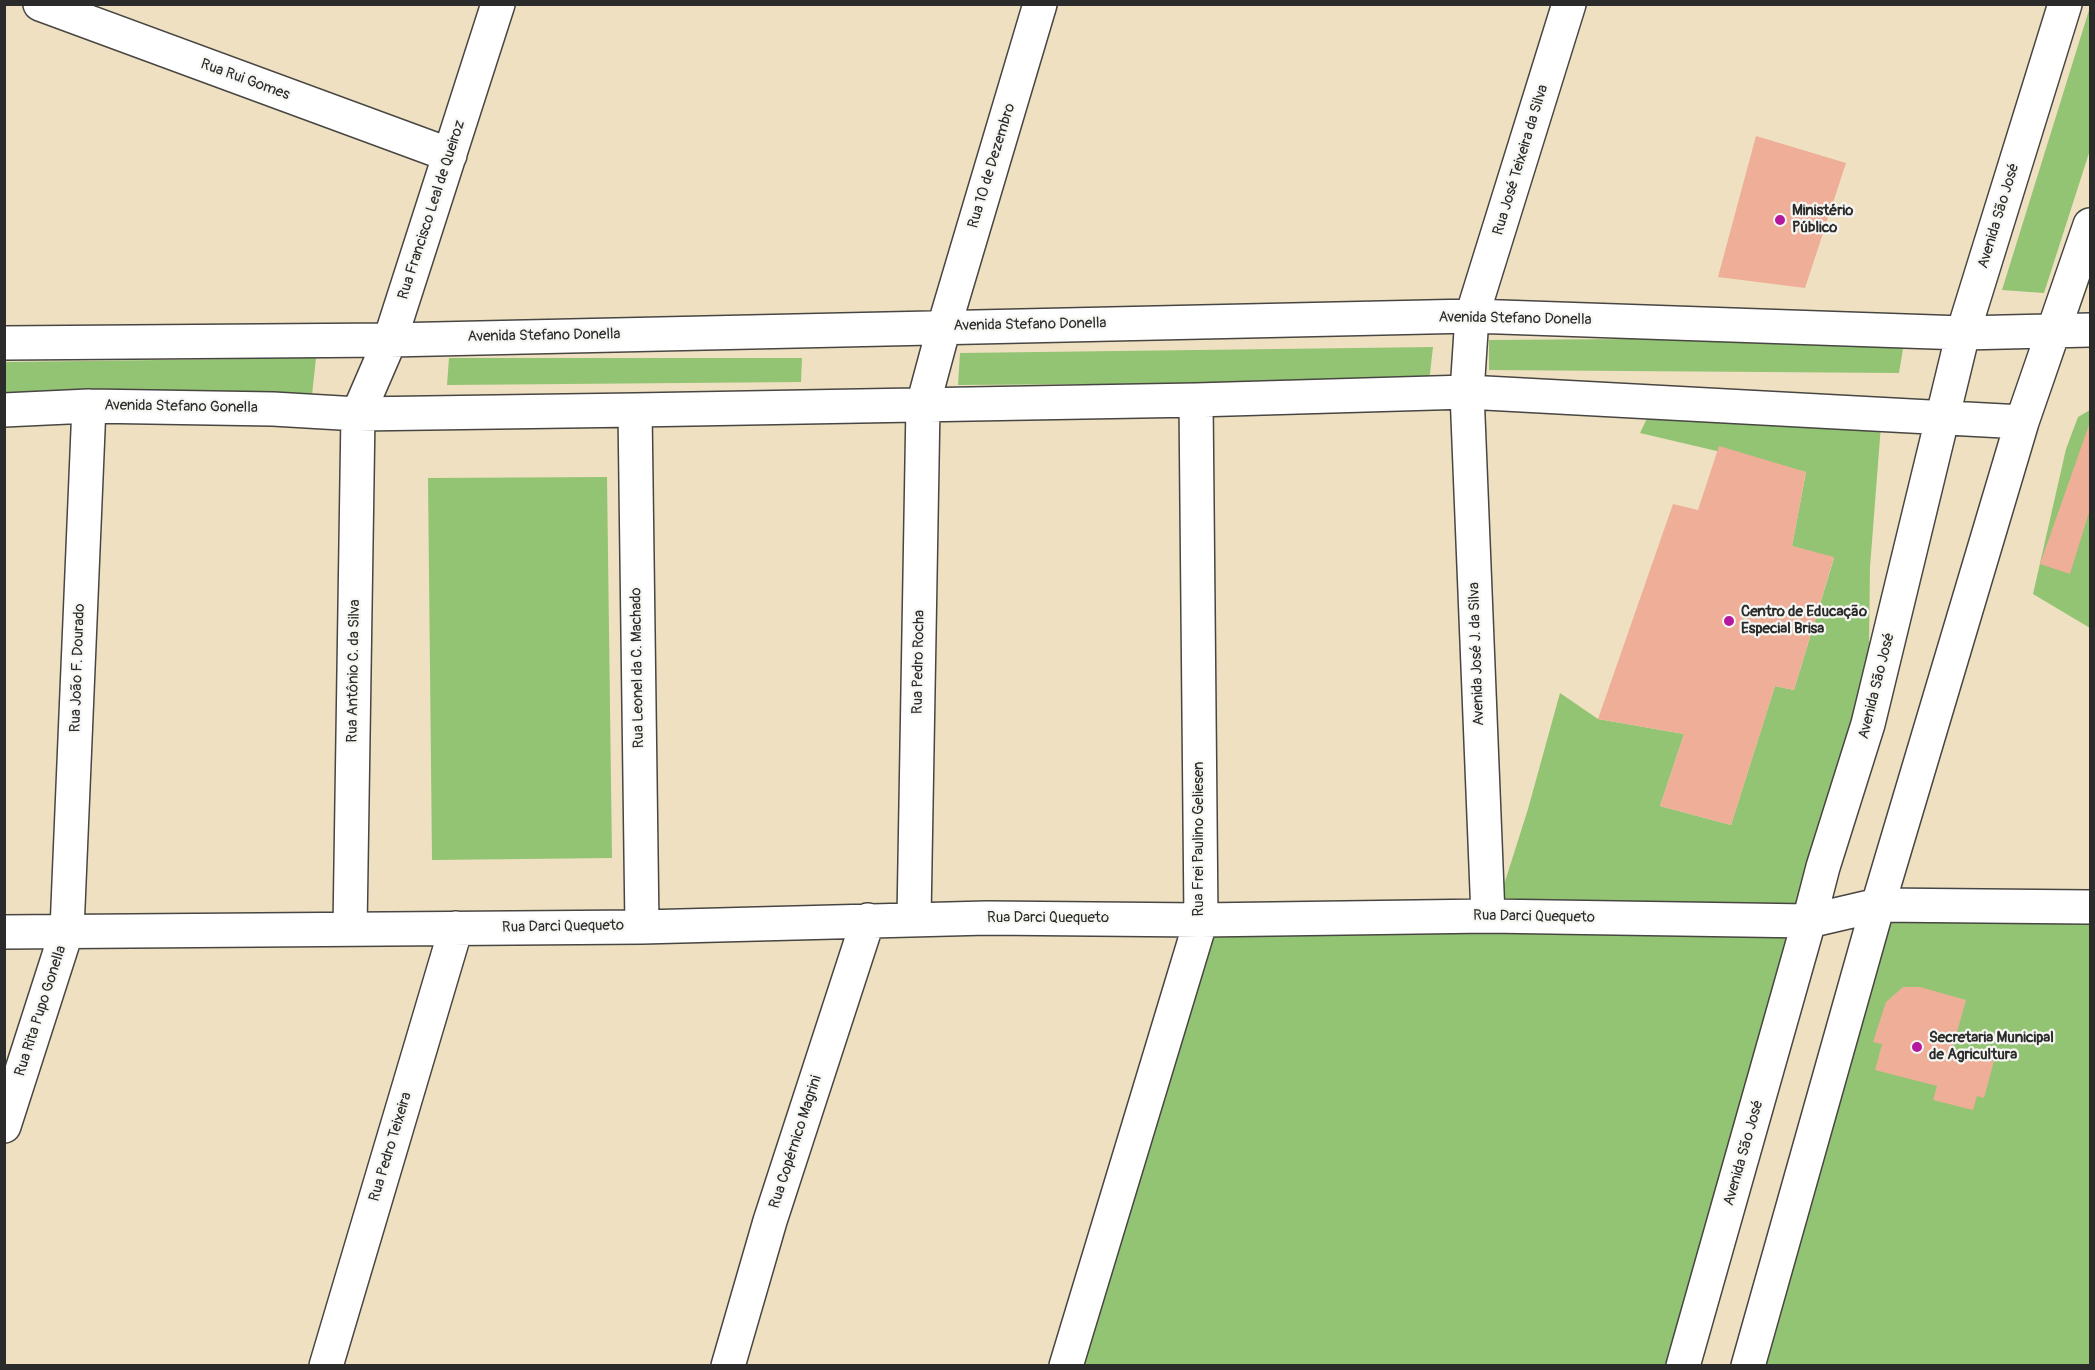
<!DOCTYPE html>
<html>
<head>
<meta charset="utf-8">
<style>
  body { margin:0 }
  #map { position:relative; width:2095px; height:1370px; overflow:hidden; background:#eee0c1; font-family:Pangolin,sans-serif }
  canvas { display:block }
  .frame { position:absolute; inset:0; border:6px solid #2b2b2b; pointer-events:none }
</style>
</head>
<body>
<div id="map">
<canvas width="2095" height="1370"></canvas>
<div class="frame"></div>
</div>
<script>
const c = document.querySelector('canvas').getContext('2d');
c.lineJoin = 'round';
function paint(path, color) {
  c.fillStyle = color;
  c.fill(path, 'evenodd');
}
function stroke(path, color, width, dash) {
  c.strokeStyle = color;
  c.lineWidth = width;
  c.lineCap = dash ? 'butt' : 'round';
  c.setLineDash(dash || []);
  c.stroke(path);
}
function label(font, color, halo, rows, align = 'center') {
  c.font = font + ' Pangolin,sans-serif';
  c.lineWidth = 4.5;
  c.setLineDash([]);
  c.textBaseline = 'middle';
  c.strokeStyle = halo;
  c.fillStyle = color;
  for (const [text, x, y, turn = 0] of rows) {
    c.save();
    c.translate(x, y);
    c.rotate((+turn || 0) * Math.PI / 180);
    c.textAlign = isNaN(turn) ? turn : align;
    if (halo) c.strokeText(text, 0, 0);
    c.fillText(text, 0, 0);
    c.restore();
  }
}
paint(new Path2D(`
  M2090,7V150L2044,293L2002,290Z
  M1905,337L1899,373L1489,370V340Z
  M1433,347L1429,382L958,385L960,353Z
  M316,358L312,395L5,396L4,362Z
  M449,358H802L801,382L447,385Z
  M2090,410V628L2033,594L2066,449L2078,417Z
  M1649,414L1881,425L1870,567L1868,724L1683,1365L1065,1366L1201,920L1495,913L1528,809L1560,693L1598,719L1684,734L1660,806L1731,825L1775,686L1794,690L1834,558L1792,546L1806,472L1640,433Z
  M607,477L612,858L432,860L428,478Z
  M2090,904V1365L1748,1366L1878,905Z`), '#93c474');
paint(new Path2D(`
  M1756,136L1846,163L1805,288L1718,277Z
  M2090,422V509L2070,574L2040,564Z
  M1719,446L1806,472L1792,546L1834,557L1794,690L1775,686L1731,825L1660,806L1684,734L1598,719L1673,504L1698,510Z
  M1903,987H1920L1966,1000L1952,1050L1994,1061L1984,1098L1977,1096L1973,1110L1933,1100L1937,1086L1875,1070L1882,1044L1873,1042L1886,1002Z`), '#eeae98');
const minor = new Path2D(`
  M40,4L450,155
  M4,343L390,340L1472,316L1963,333L2090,330
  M4,410L89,406L273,409L358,414L635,410L1196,400L1467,392L2022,422
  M635,410L642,927
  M1488,916L1467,392L1472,316L1569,4
  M914,918L923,405L944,327L1040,4
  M350,929L358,414L390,340L498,4
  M4,932L642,927L987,918L1201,920L1488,916L1809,921L1878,905L2090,907
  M4,1126L67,930L89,406
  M326,1366L456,928
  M728,1366L770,1221L868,920
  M1066,1366L1201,920L1196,400
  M1683,1366L1809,921L1823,867L1868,724L1963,333L2065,4
  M1748,1366L1878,905L2022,422L2090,225`);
stroke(minor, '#484642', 36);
stroke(minor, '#fff', 33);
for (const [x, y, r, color] of [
  [1780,220,6,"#b5179e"],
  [1729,621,6,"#b5179e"],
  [1917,1047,6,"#b5179e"]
]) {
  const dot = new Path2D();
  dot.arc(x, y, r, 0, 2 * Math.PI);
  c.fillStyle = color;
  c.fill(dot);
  stroke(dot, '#f6f6f2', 2);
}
label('15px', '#2b2b2b', '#f6f6f2', [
  ["Rua Rui Gomes",245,80,20],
  ["Rua José Teixeira da Silva",1521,160,-73],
  ["Rua 10 de Dezembro",992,166,-73],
  ["Rua Francisco Leal de Queiroz",432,210,-72],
  ["Avenida São José",1999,216,-73],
  ["Avenida Stefano Donella",1515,319,1],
  ["Avenida Stefano Donella",1030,325,-1],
  ["Avenida Stefano Donella",544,336,-1],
  ["Avenida Stefano Gonella",181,407,1],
  ["Avenida José J. da Silva",1477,654,-92],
  ["Rua Pedro Rocha",919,662,-89],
  ["Rua João F. Dourado",78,668,-88],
  ["Rua Leonel da C. Machado",638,668,-91],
  ["Rua Antônio C. da Silva",354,671,-89],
  ["Avenida São José",1877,686,-76],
  ["Rua Frei Paulino Geliesen",1199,839,-90],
  ["Rua Darci Quequeto",1534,917,1],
  ["Rua Darci Quequeto",1048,918],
  ["Rua Darci Quequeto",563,927,-1],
  ["Rua Rita Pupo Gonella",41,1011,-72],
  ["Rua Copérnico Magrini",796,1142,-72],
  ["Rua Pedro Teixeira",391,1147,-73],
  ["Avenida São José",1744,1153,-74]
]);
label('bold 15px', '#2b2b2b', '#f6f6f2', [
  ["Ministério",1792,211],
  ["Público",1792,228],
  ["Centro de Educação",1741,612],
  ["Especial Brisa",1741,629],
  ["Secretaria Municipal",1929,1038],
  ["de Agricultura",1929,1055]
], 'left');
</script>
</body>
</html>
